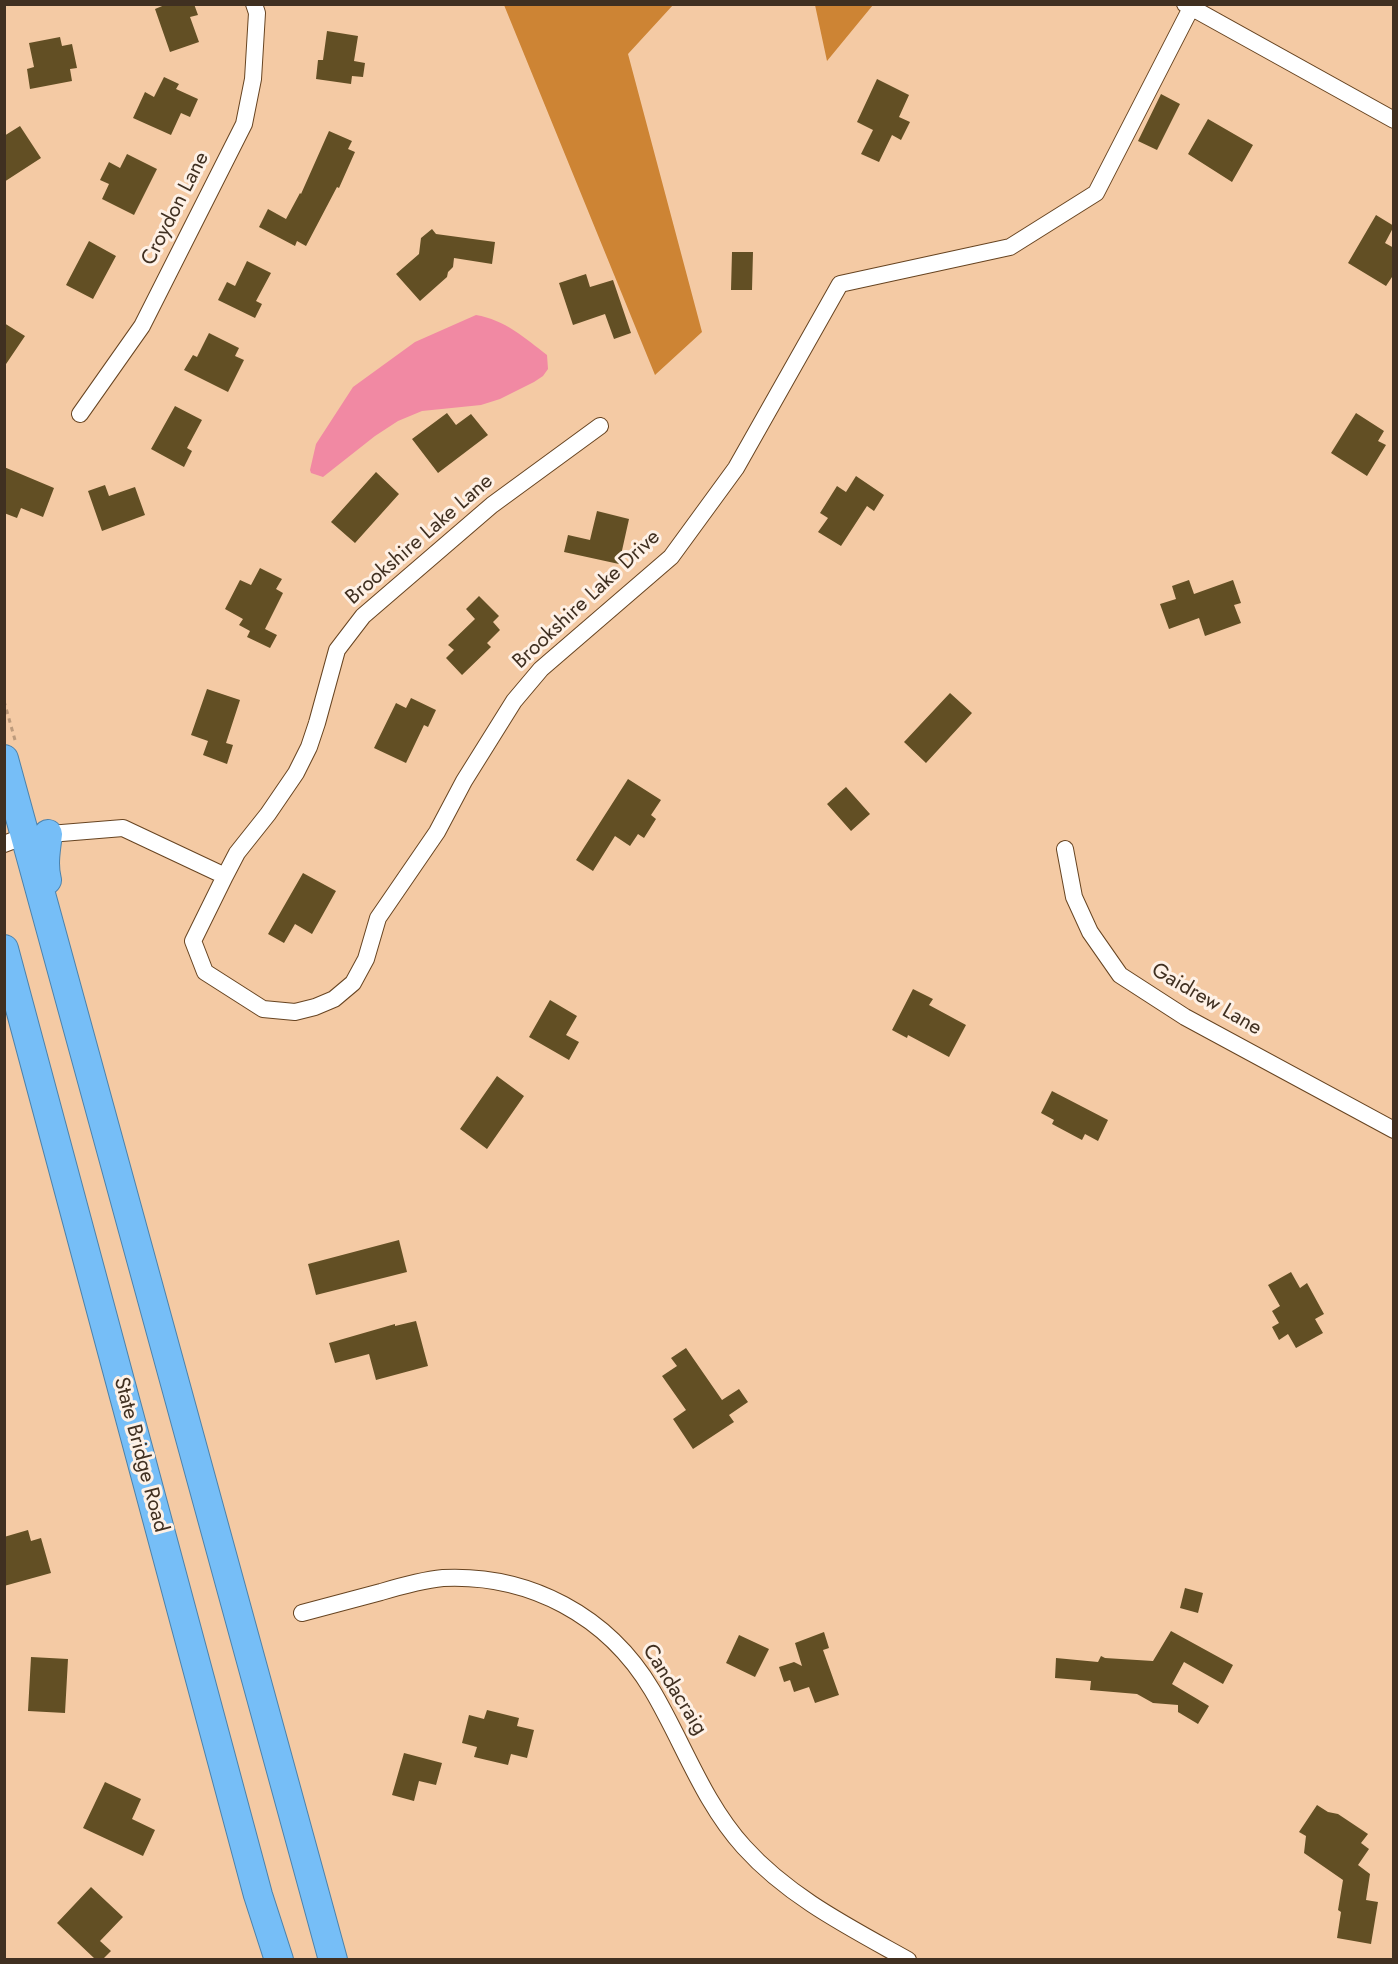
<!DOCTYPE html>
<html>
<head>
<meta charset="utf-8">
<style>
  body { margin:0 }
  #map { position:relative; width:1398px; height:1964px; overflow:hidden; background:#f4caa4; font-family:Jost,sans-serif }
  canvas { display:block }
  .frame { position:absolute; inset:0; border:6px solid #403021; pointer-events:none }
</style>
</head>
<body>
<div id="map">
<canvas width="1398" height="1964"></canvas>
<div class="frame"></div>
</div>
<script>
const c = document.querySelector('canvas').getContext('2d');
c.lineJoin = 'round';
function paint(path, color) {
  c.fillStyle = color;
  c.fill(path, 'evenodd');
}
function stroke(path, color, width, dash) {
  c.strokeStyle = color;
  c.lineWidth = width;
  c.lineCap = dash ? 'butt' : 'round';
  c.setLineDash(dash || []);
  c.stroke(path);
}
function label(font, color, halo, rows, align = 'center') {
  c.font = font + ' Jost,sans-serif';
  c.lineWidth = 6;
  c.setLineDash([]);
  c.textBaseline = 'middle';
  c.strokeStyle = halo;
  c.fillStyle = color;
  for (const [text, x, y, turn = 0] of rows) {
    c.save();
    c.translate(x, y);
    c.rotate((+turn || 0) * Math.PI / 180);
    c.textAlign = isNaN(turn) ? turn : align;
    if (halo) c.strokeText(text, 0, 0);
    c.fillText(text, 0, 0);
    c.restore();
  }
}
paint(new Path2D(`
  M504,5H673L628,54L702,332L655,375Z
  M815,5V4L873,5L827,61Z`), '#cd8434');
paint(new Path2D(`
  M476,315C505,320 525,338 547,355L548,369L543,376L534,382L500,399L481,405L422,411L398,421L375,436L323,477L311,473L310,470L316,444L353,387L415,342Z`), '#f189a3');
paint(new Path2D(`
  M167,4H194L198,15L190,17L199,42L170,52L155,9Z
  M327,31L358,36L354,61L365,63L363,77L352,76L351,84L316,79L318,60H323Z
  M60,37L62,46L72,44L77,68L70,69L72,81L30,89L27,69L34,67L29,43Z
  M164,77L179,84L176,89L198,99L190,117L181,113L171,135L133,118L145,92L154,97Z
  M877,79L909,95L899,117L910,122L901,140L892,135L879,162L861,154L873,130L857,122Z
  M1161,94L1180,104L1157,150L1138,141Z
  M1208,119L1253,145L1232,182L1188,154Z
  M20,126L41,158L4,182V136Z
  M329,131L352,141L348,149L355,152L339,188L337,187L306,246L297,241L295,246L259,227L268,209L286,219L300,193L301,194Z
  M127,154L157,169L134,215L102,199L109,184L100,180L109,162L120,168Z
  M1376,215L1394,226L1385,243L1394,248V274L1386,286L1348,263Z
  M432,229L436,234L495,242L492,264L454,258L453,267L448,272L447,277L420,301L396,274L419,254L421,238Z
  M89,241L116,256L93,299L66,285Z
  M732,252H753L752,290H731Z
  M247,261L271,273L256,301L262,304L255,318L218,300L227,282L235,286Z
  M586,274L590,287L613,280L631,333L614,339L605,314L573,325L559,283Z
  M4,323L25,336L4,367Z
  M209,333L239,348L235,356L244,360L228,392L184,370L193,355L197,357Z
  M175,406L202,420L187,448L192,451L184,467L151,449Z
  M447,413L456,425L471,414L488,435L438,473L412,439Z
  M1356,413L1384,431L1378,441L1386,445L1367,476L1331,453Z
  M4,467L54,488L43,517L21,508L17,518L4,513Z
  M376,472L399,494L355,543L331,522Z
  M856,476L884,495L874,511L867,506L841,546L818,532L828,518L820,513L837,486L846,492Z
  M105,485L109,496L135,487L145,515L102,531L88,491Z
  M597,511L629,519L619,564L564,552L568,535L590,540Z
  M260,568L282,579L276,589L283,593L265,629L277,635L270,648L247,637L250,631L239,625L243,619L225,609L240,580L251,585Z
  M1189,580L1194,594L1233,580L1241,603L1234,605L1241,623L1205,636L1199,618L1169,629L1160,604L1176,599L1172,586Z
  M479,596L499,616L493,622L500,630L487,643L491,647L462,675L446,658L454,650L448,645L475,619L466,609Z
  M207,689L240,700L226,743L233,745L227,764L203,755L208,741L191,735Z
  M950,693L972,713L926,763L904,742Z
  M411,698L436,710L428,727L424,725L406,763L374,748L396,703L406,708Z
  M628,779L661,800L651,815L656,819L644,838L638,834L630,846L615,836L593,871L576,860Z
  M846,787L870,814L851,831L827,804Z
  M303,873L336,891L312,934L295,924L284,943L268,934Z
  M913,989L933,999L929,1005L966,1025L949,1057L908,1035L907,1038L892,1030Z
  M550,1000L577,1016L566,1035L579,1042L569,1060L529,1037Z
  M497,1076L524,1096L487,1149L460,1129Z
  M1052,1091L1108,1120L1098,1141L1085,1134L1082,1140L1052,1124L1054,1120L1041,1113Z
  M399,1240L407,1272L316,1295L308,1264Z
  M1291,1272L1300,1288L1307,1283L1324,1314L1315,1319L1323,1333L1296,1348L1288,1334L1279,1340L1272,1327L1279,1323L1272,1311L1280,1306L1268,1285Z
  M416,1321L428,1366L376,1380L369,1354L335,1363L329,1343L395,1324V1326Z
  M686,1348L722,1400L739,1389L748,1402L729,1415L734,1422L693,1449L673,1419L686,1410L662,1376L677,1366L671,1358Z
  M28,1530L31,1541L41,1538L51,1573L4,1586V1537Z
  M1185,1588L1203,1593L1198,1613L1180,1608Z
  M1171,1631L1233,1665L1223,1684L1184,1662L1172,1684L1209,1706L1198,1724L1178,1712V1705L1153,1703L1137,1694L1090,1690L1091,1681L1055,1678L1056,1658L1098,1662L1101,1656L1105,1658L1153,1661Z
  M824,1632L829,1648L823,1650L839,1695L815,1703L809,1687L794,1692L790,1680L784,1682L779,1667L794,1662L802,1666L795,1643Z
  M739,1635L769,1649L755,1677L726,1663Z
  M31,1657L68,1659L65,1713L28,1711Z
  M487,1710L519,1718L517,1726L534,1730L527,1758L511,1754L508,1765L474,1757L477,1747L462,1743L469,1715L484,1719Z
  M404,1753L442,1763L436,1785L419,1781L414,1801L392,1795Z
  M105,1782L141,1799L132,1819L155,1830L143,1856L83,1828Z
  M1317,1805L1328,1812L1338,1814L1368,1834L1361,1843L1369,1849L1358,1865L1370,1874L1366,1900L1378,1902L1371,1944L1337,1938L1341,1912L1338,1910L1343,1880L1304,1853L1306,1836L1299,1832Z
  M91,1887L123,1917L100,1941L111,1951L103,1959H95L57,1923Z`), '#624f24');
const minor = new Path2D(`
  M1185,4L1394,120
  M80,414L142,326L244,124L253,79L257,13L254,4
  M4,844L25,836L123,828L225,876L193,941L205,972L263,1009L295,1012L315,1007L334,999L353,983L366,959L378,918L437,832L464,781L514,701L541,669L671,557L736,468L840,284L1010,247L1096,193L1191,8
  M1065,849L1074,897L1090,932L1120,975L1185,1017L1394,1130
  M225,876L237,853L268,814L296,773L309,747L317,723L337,650L363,616L492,505L600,426
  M302,1613C329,1606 355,1599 381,1592C401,1586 423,1580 443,1578C530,1574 608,1616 652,1690C683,1742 703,1802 744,1847C789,1897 849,1927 908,1960`);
const trunk = new Path2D(`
  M4,759L333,1960
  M47,880C43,865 46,849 48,834
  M4,949L258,1895L279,1960`);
stroke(minor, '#674421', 18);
stroke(trunk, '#4c82ab', 30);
stroke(new Path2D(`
  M4,701L15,740`), '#bd9b7c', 3, [4.5, 4.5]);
stroke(minor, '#fff', 16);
stroke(trunk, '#76bef7', 28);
label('21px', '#403021', '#fef1e6', [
  ["Croydon Lane",176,209,-63],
  ["Brookshire Lake Lane",420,540,-41],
  ["Brookshire Lake Drive",587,600,-43],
  ["Gaidrew Lane",1206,1000,30],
  ["State Bridge Road",140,1455,75],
  ["Candacraig",674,1690,58]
]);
</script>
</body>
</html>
